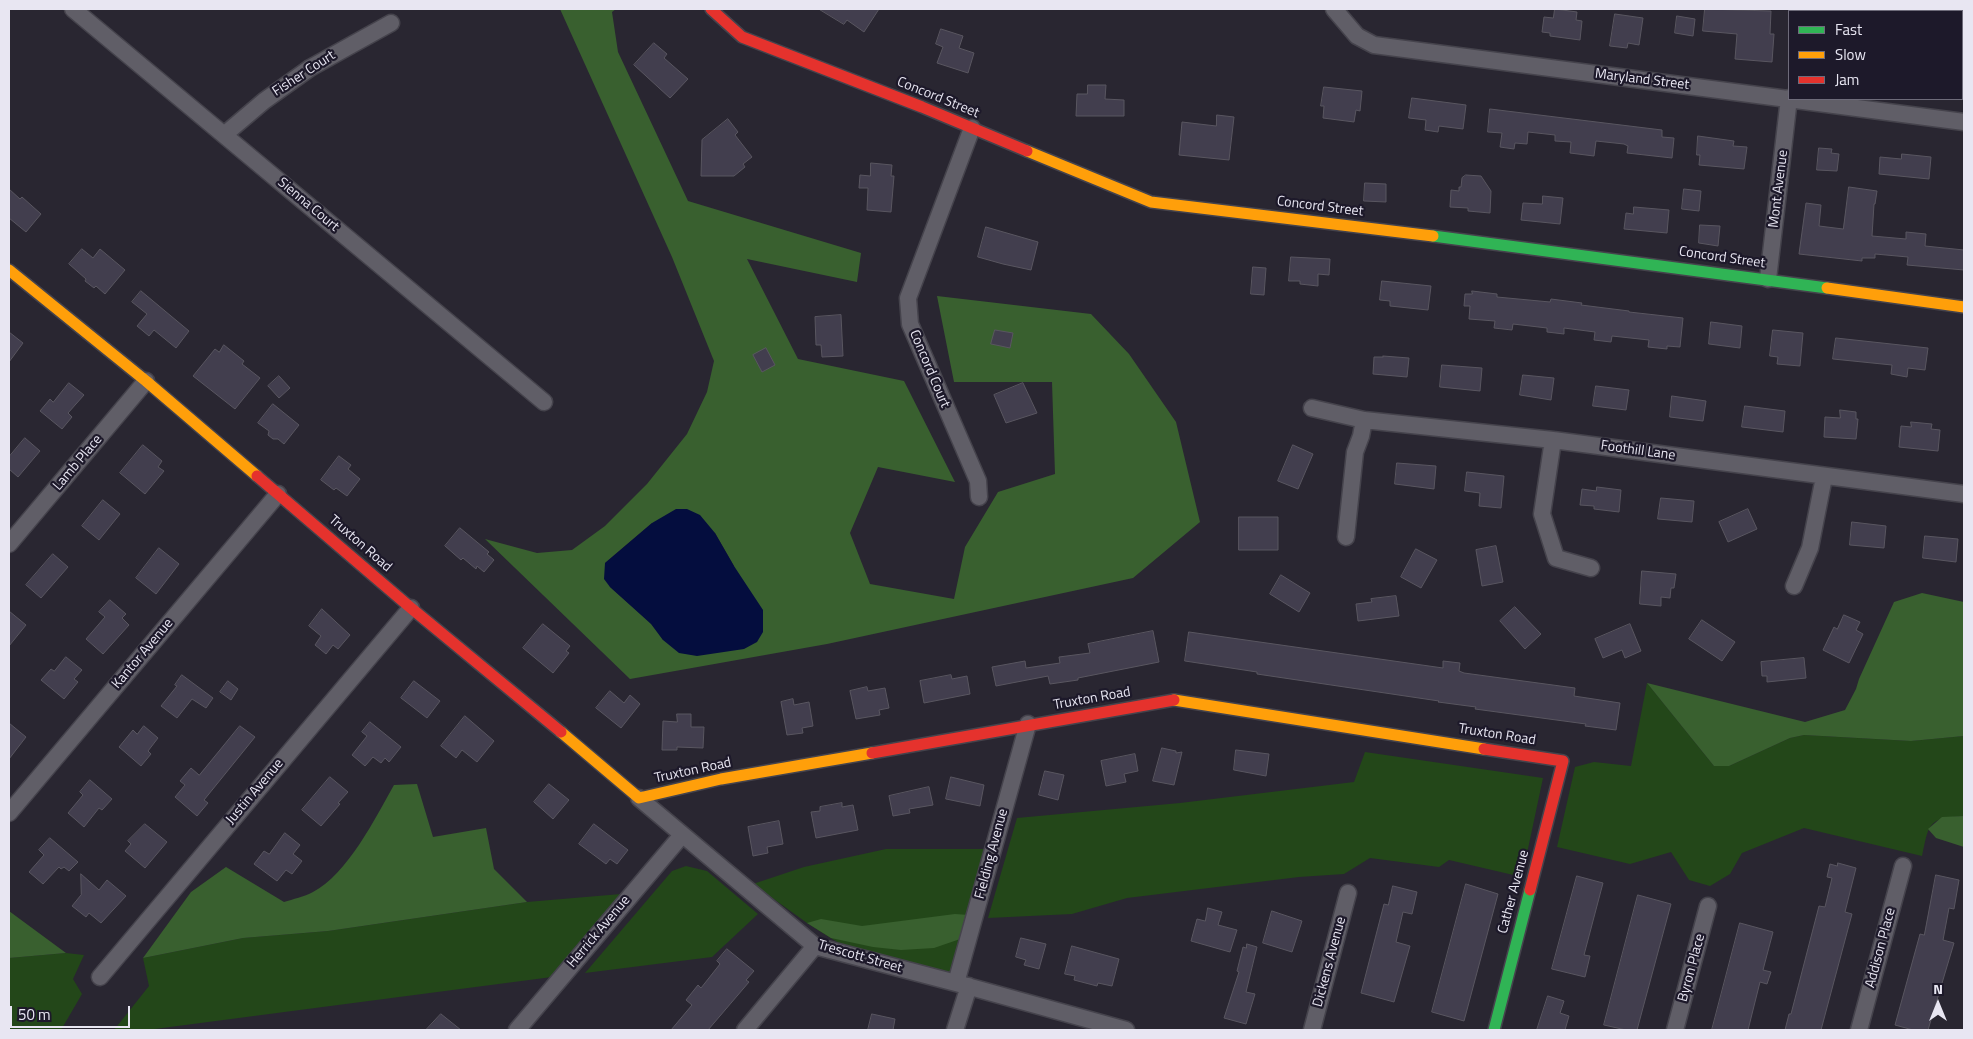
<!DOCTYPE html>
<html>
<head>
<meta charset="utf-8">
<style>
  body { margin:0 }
  #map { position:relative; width:1973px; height:1039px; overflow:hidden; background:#292631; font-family:"Titillium Web",sans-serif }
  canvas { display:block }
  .frame { position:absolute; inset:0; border:10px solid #e8e6f2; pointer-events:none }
  .legend { position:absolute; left:1788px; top:10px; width:175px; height:90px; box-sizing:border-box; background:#1d192a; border:1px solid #6e6b7a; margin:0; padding:6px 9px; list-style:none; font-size:15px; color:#e8e6f2 }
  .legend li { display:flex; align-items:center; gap:10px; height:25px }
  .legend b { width:25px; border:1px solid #6e6b7a }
  .north { position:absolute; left:1913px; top:979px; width:50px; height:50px; -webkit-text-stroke:4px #1d192a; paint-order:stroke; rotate:0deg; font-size:14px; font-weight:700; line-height:20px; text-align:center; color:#e8e6f2 }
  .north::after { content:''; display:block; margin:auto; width:18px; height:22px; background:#e8e6f2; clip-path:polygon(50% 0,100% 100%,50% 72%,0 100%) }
  .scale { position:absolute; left:10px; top:1006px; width:120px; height:22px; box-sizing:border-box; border:2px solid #e8e6f2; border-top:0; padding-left:6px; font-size:15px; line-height:18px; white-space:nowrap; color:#e8e6f2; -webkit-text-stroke:4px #1d192a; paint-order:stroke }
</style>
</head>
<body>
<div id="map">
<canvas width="1973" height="1039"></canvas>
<div class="frame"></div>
<ul class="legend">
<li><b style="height:6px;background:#30b455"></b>Fast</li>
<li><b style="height:6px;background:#ff9f0a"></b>Slow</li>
<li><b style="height:6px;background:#e5322d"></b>Jam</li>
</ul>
<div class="north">N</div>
<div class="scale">50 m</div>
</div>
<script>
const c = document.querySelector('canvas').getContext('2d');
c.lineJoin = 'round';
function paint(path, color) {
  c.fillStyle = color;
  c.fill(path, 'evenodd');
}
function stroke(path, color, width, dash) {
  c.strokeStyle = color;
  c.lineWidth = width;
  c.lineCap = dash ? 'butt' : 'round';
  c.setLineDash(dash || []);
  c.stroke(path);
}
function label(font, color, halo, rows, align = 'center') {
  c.font = font + ' "Titillium Web",sans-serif';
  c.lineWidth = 4.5;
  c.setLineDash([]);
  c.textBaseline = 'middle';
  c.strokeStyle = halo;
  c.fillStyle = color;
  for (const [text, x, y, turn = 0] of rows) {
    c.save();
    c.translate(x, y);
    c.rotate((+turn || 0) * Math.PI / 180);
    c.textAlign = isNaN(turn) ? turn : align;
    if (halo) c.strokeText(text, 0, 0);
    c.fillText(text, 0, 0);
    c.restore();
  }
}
paint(new Path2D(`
  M1647,683L1714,766H1729L1790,738L1804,735L1911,741L1964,736V816C1928,818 1929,823 1922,856L1804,828L1742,853L1730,874L1710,886L1689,880L1671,852L1630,864L1557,847L1575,767L1594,762L1631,766Z
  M1365,752L1543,778L1522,877L1449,860L1439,867L1370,858L1344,874L1299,877L1127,898L1072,914L988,918L1017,818L1180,803L1354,782Z
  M886,849H984L955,976L845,947L807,923L753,884L804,867Z
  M686,866L707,871L758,914L712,957L585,973L672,871Z
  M621,894L552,977L147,1030H114L149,986L143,958L243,938L328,931L527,902Z
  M66,953L84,955L73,979L82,994L61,1030H9V958Z`), '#234719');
paint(new Path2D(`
  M560,9H616L612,12L618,52L688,201L861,253L857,282L747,259L798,359L904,381L955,482L878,467L850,533L870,584L954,599L965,547L998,492L1055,474L1052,382H954L937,296L1091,314L1129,354L1176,422L1200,522L1133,578L827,644L630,679L485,539L537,553L572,550L605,526L647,484L687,434L707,392L714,361L672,257ZM652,523L715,533L734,566L663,640L652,624L610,587L605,563Z
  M1922,593L1964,602V736L1911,741L1804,735L1790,738L1729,766H1714L1647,683L1805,722L1845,710L1856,689L1859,679L1894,602Z
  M417,784L433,837L486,828L494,869L527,902L328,931L243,938L143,958L191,892L226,867L284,902C293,899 304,897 313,892C347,875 376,817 394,785Z
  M1964,816V847L1936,838L1928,829L1942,817Z
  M9,911L66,953L9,958Z
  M955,914L969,915L963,938L934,948L901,950L873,947L831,938L807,923L821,919L862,926Z`), '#39602f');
paint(new Path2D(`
  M676,509H687L700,515L715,533L734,566L763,610V632L757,642L744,649L697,656L679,653L663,640L651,624L610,587L604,579L605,563L652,523Z`), '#040d3e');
const building = new Path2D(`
  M819,9H879L864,32L847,20L844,24Z
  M1555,9L1577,12L1576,20L1582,21L1580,40L1550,36V33L1542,32L1544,17L1553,18Z
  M1705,9L1771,11L1770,34H1774L1772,62L1735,59L1737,34L1703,31Z
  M1615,14L1643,18L1639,45L1628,43L1627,48L1610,46Z
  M1677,16L1695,19L1693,36L1675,33Z
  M941,29L963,36L959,48L974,53L968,73L937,63L943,47L936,44Z
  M654,43L667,54L664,58L688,79L670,98L634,65Z
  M1088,85H1106L1105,99L1124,100V116H1076L1077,94H1087Z
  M1324,87L1362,91L1360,111L1356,110L1354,122L1323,118L1324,106H1321Z
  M1412,98L1466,105L1463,129L1439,126L1438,132L1425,130L1426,120L1409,118Z
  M1490,109L1662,130V137L1674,138L1672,158L1627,153L1628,146L1624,144L1596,141L1594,156L1570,153L1571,142L1555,141V135L1528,132L1527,144L1515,143L1514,149L1500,147L1502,133L1488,132Z
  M1217,115L1234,117L1229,160L1179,155L1182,122L1216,126Z
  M728,119L738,132L735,135L752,157L743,164L745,167L734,176H701L702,140Z
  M1698,136L1734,141L1733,146L1747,147L1744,169L1699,165L1700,155H1697Z
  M1819,148L1832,149L1831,153L1839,154L1837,171L1817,170Z
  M1902,154L1931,157L1929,179L1879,174L1880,157L1901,159Z
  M871,163L892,165L891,176H894L891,212L867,210L868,188H859L860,175L870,176Z
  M1466,175L1481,176L1491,191L1490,213L1468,211V208L1450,207L1451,190L1459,191V187H1461L1462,178Z
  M1365,183L1386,184V202L1364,201Z
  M1849,187L1877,191L1875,204H1874L1872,236L1906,239V232L1926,234L1925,246L1964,250V270L1907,265L1908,257L1875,254V258H1862V261L1799,254L1806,203L1821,205L1819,226L1843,229Z
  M9,189L20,199L22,197L41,214L26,232L9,218Z
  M1684,189L1701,191L1699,211L1682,209Z
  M1543,196L1563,198L1560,224L1521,220L1523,203L1542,204Z
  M1634,207L1669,210L1667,233L1624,229L1626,213L1633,214Z
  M1700,225L1720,226L1718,246L1699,243Z
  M986,227L1038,242L1031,270L1003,264L978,257Z
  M82,249L93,258L100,249L125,270L105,294L96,286L94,288L85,281L86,279L69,264Z
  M1291,257L1330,259L1329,275L1318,274V286L1300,284V281H1289Z
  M1253,267L1266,268L1264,295L1251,294Z
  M1382,281L1431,286L1428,310L1390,306V301L1380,300Z
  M141,291L189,331L176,348L154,330L149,336L137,326L147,314L132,302Z
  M1472,291L1497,294V297L1550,302L1551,299L1582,303L1581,305L1629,311V312L1683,318L1680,347L1667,346V349L1648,347L1649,340L1612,336L1611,342L1594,340L1595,332L1564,328V334L1547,332V328L1513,324L1512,330L1494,328L1495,321L1469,319L1470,306H1464L1465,294H1472Z
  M841,315L843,356L822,357L821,345H816L815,317Z
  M1711,322L1742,326L1740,348L1709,344Z
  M995,330L1013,333L1010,348L991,344Z
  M1773,330L1803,333L1800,366L1777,364L1778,357L1770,356Z
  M9,332L23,343L9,362Z
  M1836,338L1928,348L1925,370L1908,368L1907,377L1891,374L1892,365L1833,359Z
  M224,345L244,361L242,364L260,378L235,409L193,376L215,349L219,352Z
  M766,348L775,365L762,372L753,355Z
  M1383,356L1409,358L1407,377L1373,374L1374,357H1383Z
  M1442,365L1482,368L1480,391L1440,387Z
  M1523,375L1554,378L1551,400L1520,395Z
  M279,376L290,388L279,398L268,386Z
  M69,383L84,395L68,413L72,417L62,429L40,411L50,399L53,402Z
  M1023,383L1037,413L1006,423L994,395Z
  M1596,386L1629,390L1626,410L1593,406Z
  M1672,396L1706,401L1703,421L1670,417Z
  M273,404L299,425L284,444L278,439H273L268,435L269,431L258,423Z
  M1745,406L1785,411L1783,432L1742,427Z
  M1840,410L1856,412V419H1858L1856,439L1824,437L1825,417L1840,418Z
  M1911,422L1932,424L1931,429L1940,430L1938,451L1899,447L1901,426L1911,427Z
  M25,438L40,451L18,477L9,469V457Z
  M143,445L162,461L158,467L164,471L145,494L120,473Z
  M1293,445L1313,454L1298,489L1278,481Z
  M339,456L351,465L348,469L360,479L347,496L336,488L334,490L321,480Z
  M1397,463L1436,466L1434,489L1395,484Z
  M1467,472L1504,476L1501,508L1479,506L1480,493L1465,491Z
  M1597,487L1621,490L1619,512L1594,509V506L1580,505L1582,489L1596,491Z
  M1661,498L1694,501L1692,522L1658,519Z
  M103,500L120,514L99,540L82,526Z
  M1748,509L1757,529L1728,542L1719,522Z
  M1239,517H1278V550H1239Z
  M1852,522L1886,526L1884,548L1850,545Z
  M460,528L489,552L487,554L494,560L484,572L477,566L476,569L463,558L461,560L445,546Z
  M1925,536L1958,539L1956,562L1923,558Z
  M1496,546L1503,582L1482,586L1476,550Z
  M159,548L179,564L156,594L136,578Z
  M1416,549L1437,560L1421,588L1401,577Z
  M53,554L68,567L41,598L26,585Z
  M1642,571L1676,574L1674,588H1671L1670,598L1661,597V606L1640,604Z
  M1281,575L1310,593L1299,612L1270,594Z
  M1396,596L1399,616L1358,621L1356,604L1372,602L1371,599Z
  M110,600L126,614L122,618L129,625L103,654L86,639L105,617L99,612Z
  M1515,607L1541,634L1525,649L1500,621Z
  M322,609L350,635L338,649L333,645L326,654L315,645L321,636L309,626Z
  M9,611L26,625L9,646Z
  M1844,615L1860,622L1856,630L1863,634L1849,663L1823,650L1834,627L1837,629Z
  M1702,620L1735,642L1722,661L1689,639Z
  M543,624L570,646L566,651L569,653L553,673L523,648Z
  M1630,624L1641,651L1625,658L1622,650L1603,658L1595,639Z
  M1153,631L1159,662L1078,678V680L1050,684L1048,676L996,686L992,667L1025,661L1026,668L1060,663L1059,657L1090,653L1088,644Z
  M1189,632L1443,668V661L1460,663L1459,671L1464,673L1575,688L1574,696L1620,703L1616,730L1585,726L1586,724L1475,709L1476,707L1438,702L1439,701L1257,674V672L1185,661Z
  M66,657L82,670L74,679L78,682L64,699L41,680L51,669L54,671Z
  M1804,658L1806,678L1767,682V676H1762L1761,662Z
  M182,675L213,698L206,708L192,699L177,718L161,706L177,686L175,685Z
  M951,675L952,679L967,676L970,694L924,703L920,681Z
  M228,681L238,689L231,700L220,692Z
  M414,681L440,701L427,718L401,698Z
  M867,687L868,691L885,688L889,708L879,710L880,715L856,719L850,691Z
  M610,691L624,703L630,695L640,704L621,728L596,708Z
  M793,699L794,705L809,702L813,726L802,728L803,733L787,735L781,702Z
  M677,714H691V727H704L703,748L677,747V750H662L663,721L677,722Z
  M465,716L494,741L477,762L462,750L456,758L441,746Z
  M370,722L401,747L389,762L385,758L381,763L373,757L365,766L352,755L367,736L362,732Z
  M9,723L26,737L9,759Z
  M144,726L158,738L148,751L151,754L141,766L119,747L133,730L137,734Z
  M240,726L255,737L204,800L208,803L197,816L175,797L185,785L180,781L191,768L199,775Z
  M1162,748L1176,751V753L1182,752L1174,785L1153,781Z
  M1236,750L1269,754L1266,776L1234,770Z
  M1135,754L1138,771L1124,774L1126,782L1106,786L1101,761Z
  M1045,771L1064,775L1058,800L1039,795Z
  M330,777L348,792L338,803L340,804L321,826L302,810Z
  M951,777L984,785L980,806L946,799Z
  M90,780L112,799L102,810L99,808L84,827L68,813L83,795L80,792Z
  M549,784L569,800L553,819L534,802Z
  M929,787L933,805L909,809L910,813L893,816L889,796Z
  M842,803V807L853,805L858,830L816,838L811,812L820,811V807Z
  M779,821L783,844L767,847L768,853L753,856L748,827Z
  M145,824L167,842L145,868L125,851L131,844L128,841Z
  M594,824L628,850L617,864L610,859L606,864L579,844Z
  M285,833L300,845L293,854L302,861L292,874L286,870L277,881L254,864L264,851L269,854Z
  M50,838L78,862L69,871L64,867L61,869L59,867L43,884L29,872L44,855L39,850Z
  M1838,863L1856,868L1845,912L1852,914L1821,1030H1785L1789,1014H1791L1819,906L1825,907L1832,878L1827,877L1830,864L1837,866Z
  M81,874L99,890L107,880L126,896L101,923L89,913L86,917L72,906L81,895Z
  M1936,875L1959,880L1954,909L1949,908L1943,940L1954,943L1928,1030H1913L1895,1025L1920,934L1924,935Z
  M1577,876L1603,883L1584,955L1590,956L1585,977L1552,969Z
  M1466,884L1498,894L1464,1021L1432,1012Z
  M1393,886L1417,892L1412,914L1403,912L1396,942L1410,946L1394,1002L1361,993L1384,904L1388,905Z
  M1638,895L1671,904L1637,1030H1626L1604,1025Z
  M1208,908L1222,912L1218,925L1237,930L1230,952L1191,941L1197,919L1205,921Z
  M1272,911L1302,921L1292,952L1263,943Z
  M1740,923L1773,932L1763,970L1771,972L1767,984L1760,982L1748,1030H1712Z
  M1021,938L1046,944L1039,969L1024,965L1026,960L1016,957Z
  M1247,944L1257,947L1246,992L1255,994L1246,1024L1224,1018L1239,972L1237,971L1243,947L1246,948Z
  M1072,946L1119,959L1112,986L1098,983L1097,986L1074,980L1075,976L1065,974Z
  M727,949L754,971L746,980L749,982L708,1030H671L692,1005L686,1000L698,985L701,988L720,964L717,961Z
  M1548,996L1564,1001L1560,1013L1569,1016L1565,1030H1537Z
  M441,1014L461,1030H426Z
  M872,1014L895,1019L893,1030H868Z`);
paint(building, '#423e4e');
stroke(building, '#595660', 1);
const street = new Path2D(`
  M73,9L544,402
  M1334,9L1357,36L1374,45L1964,122
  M1800,11V9
  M972,128L908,298L910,324L978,481L979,497
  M224,135L264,101L310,68L391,23
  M1768,279L1789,98
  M1312,408L1364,420L1553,440L1964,494
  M1553,440L1542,514L1556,558L1591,568
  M1346,537L1355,452L1361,436L1364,420
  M9,544L146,381
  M1794,586L1810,548L1824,477
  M639,798L815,946L956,983L1126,1030
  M9,813L278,494
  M100,977L411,608
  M956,983L1028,724
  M517,1030L682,835
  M745,1030L815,946
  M955,1030L969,986
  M1312,1030L1348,893
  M1675,1030L1708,906
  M1859,1030L1903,866`);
const fast = new Path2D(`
  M1433,236L1827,288
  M1494,1030L1530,890`);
const slow = new Path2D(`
  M1027,151L1151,202L1433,236
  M9,270L146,381L257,476
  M1827,288L1964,307
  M1174,700L1484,749
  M561,732L639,798L721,779L872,753`);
const jam = new Path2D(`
  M711,9L742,37L922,107L1027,151
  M257,476L411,608L561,732
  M1484,749L1563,761L1530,890
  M872,753L1174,700`);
stroke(street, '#45434c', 19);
stroke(fast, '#45434c', 14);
stroke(slow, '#45434c', 14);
stroke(jam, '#45434c', 14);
stroke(street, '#605e67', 16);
stroke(fast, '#30b455', 11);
stroke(slow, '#ff9f0a', 11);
stroke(jam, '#e5322d', 11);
label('14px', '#e8e6f2', '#1d192a', [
  ["Fisher Court",304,74,-33],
  ["Maryland Street",1642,80,7],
  ["Concord Street",938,98,22],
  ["Mont Avenue",1779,189,-83],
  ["Sienna Court",308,205,40],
  ["Concord Street",1320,207,7],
  ["Concord Street",1722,258,8],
  ["Concord Court",929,369,67],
  ["Foothill Lane",1638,451,8],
  ["Lamb Place",78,463,-50],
  ["Truxton Road",360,544,41],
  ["Kantor Avenue",143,654,-50],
  ["Truxton Road",1092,699,-10],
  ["Truxton Road",1497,735,9],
  ["Truxton Road",693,771,-12],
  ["Justin Avenue",255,792,-50],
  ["Fielding Avenue",992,854,-75],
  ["Cather Avenue",1514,892,-75],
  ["Herrick Avenue",599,932,-50],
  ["Addison Place",1881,948,-75],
  ["Trescott Street",860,957,16],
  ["Dickens Avenue",1330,962,-75],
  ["Byron Place",1692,968,-75]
]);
</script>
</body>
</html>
